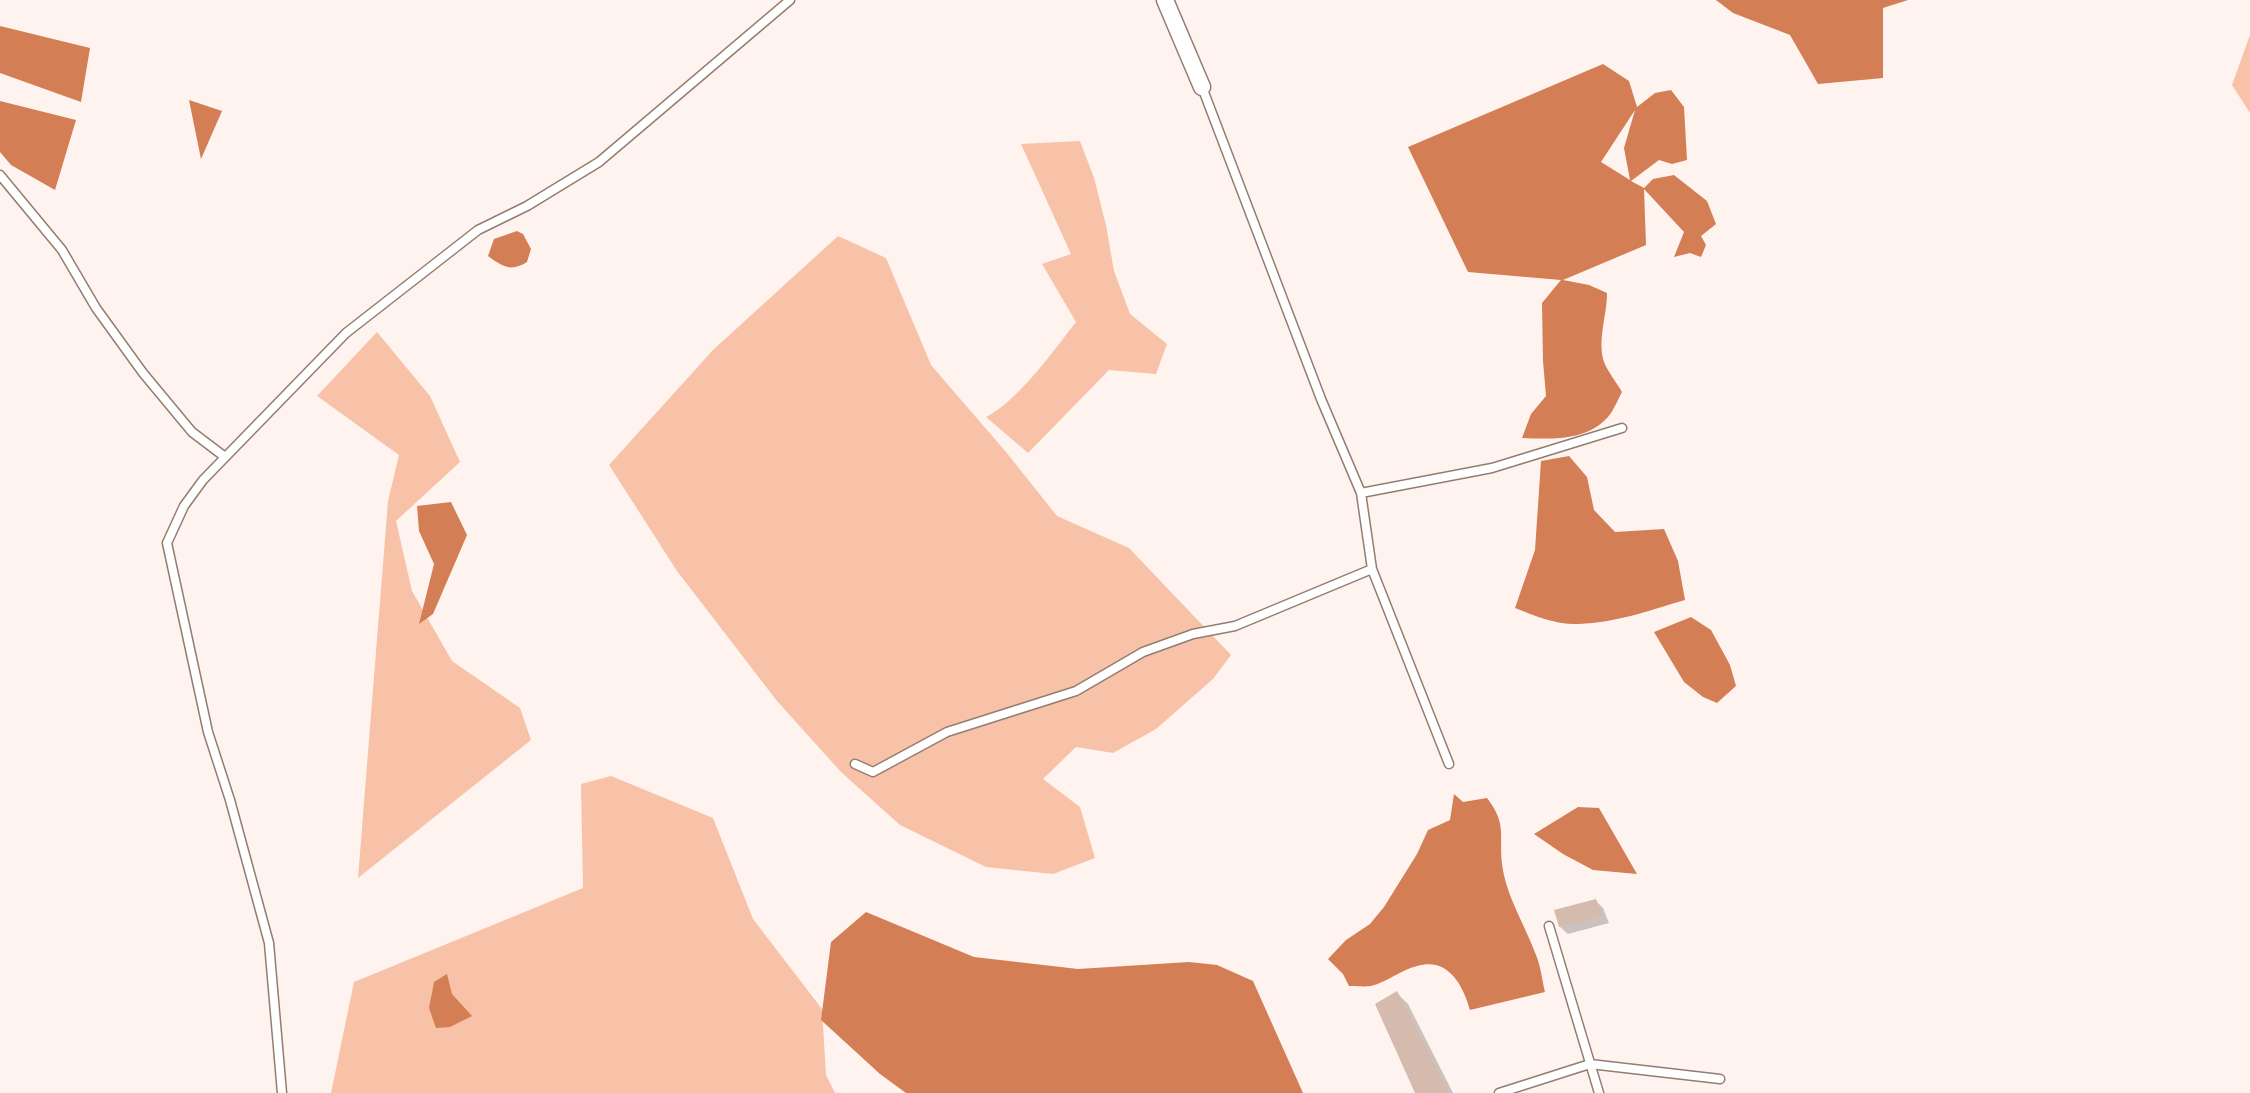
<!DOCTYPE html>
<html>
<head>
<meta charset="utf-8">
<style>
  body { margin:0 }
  canvas { display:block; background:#fef3ee }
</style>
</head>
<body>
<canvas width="2250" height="1093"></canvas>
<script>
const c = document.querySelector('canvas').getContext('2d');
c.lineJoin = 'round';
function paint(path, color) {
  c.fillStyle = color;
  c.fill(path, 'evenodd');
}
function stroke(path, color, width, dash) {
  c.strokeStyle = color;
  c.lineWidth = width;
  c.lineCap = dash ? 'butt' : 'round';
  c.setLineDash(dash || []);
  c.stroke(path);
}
paint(new Path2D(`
  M2250,35V113L2232,85Z
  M1080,141L1094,178L1106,225L1114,271L1130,314L1167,344L1156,374L1109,370L1028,453L986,417C1017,402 1054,350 1076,322L1042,264L1071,254L1021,144Z
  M838,236L886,258L931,365L1006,452L1057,516L1129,548L1231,655L1213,679L1156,729L1113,753L1076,747L1043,779L1080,807L1095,858L1053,874L986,867L900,825L841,772L777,701L677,571L609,465L713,350Z
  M377,332L430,396L460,462L396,521L412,591L452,661L520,708L531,740L358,878L388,501L399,455L317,396Z
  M611,776L713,818L753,919L822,1009L826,1075L835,1093H331L354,982L583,888L581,784Z`), '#f8c2a8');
paint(new Path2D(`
  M1716,0H1908L1883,8V78L1818,84L1790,35L1733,13Z
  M0,26L90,48L81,102L0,73Z
  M1603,64L1629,81L1637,107L1655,93L1671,90L1684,107L1687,160L1672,164L1659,160L1631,181L1644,188L1653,179L1674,175L1707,201L1716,224L1701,236L1706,245L1701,257L1690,253L1674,257L1684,232L1644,189L1646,245L1563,280L1589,285L1607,293C1607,316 1597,340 1604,362C1608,372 1617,383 1622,392C1617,401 1613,413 1605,420C1584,441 1550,439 1522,438L1531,414L1546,396L1543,361L1542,303L1561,280L1468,272L1408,147ZM1635,110L1624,148L1630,180L1601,162Z
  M189,100L222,111L201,159Z
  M0,101L76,120L55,190L11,165L0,152Z
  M517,231L523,234L531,249L527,262C511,272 503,267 488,256L494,239Z
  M1569,456L1587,477L1594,510L1615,532L1664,529L1678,561L1685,600C1651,610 1615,623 1579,624C1557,625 1535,616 1515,608L1535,550L1541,461Z
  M451,502L467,535L433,614L419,624L434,564L419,531L417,506Z
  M1691,617L1711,630L1730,665L1736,686L1717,703L1703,697L1684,682L1654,632Z
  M1454,794L1463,802L1487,798C1507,824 1499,834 1502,864C1506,896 1525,925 1536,955C1541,967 1542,980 1545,992L1470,1010C1463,985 1448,957 1417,966C1401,970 1387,982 1371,986C1364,987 1355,986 1349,986L1343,974L1328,959L1346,940L1370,924L1384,907L1417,854L1428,830L1450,820Z
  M1578,807L1599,808L1637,874L1593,870L1563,854L1534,834Z
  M866,912L974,957L1078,969L1189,962L1217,965L1253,981L1303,1093H906L880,1074L821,1020L831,942Z
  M447,974L452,994L472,1016L450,1027L436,1028L429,1008L434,982Z`), '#d37e54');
paint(new Path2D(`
  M1596,901L1603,908L1609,923L1568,934L1560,927Z
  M1397,993L1408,1004L1453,1093H1417Z`), '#0003');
paint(new Path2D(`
  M1596,899L1603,916L1559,927L1554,910Z
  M1397,991L1449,1093H1415L1375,1004Z`), '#d5baae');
const service = new Path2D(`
  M1202,87L1321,399L1361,493L1372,569L1449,764
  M0,175L62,250L96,308L143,373L192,432L225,457
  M1361,493L1492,468L1622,428
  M855,764L873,772L947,732L1076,691L1143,652L1193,634L1235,626L1372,569
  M1549,926L1599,1093
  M282,1093L269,943L230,800L208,732L167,543L184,506L203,480L346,333L478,230L527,206L599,162L790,0
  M1499,1093L1590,1064L1720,1079`);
const minor = new Path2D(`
  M1165,0L1202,87`);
stroke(service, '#957c71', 11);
stroke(minor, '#957c71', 19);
stroke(service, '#fff', 8);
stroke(minor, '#fff', 16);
</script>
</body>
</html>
